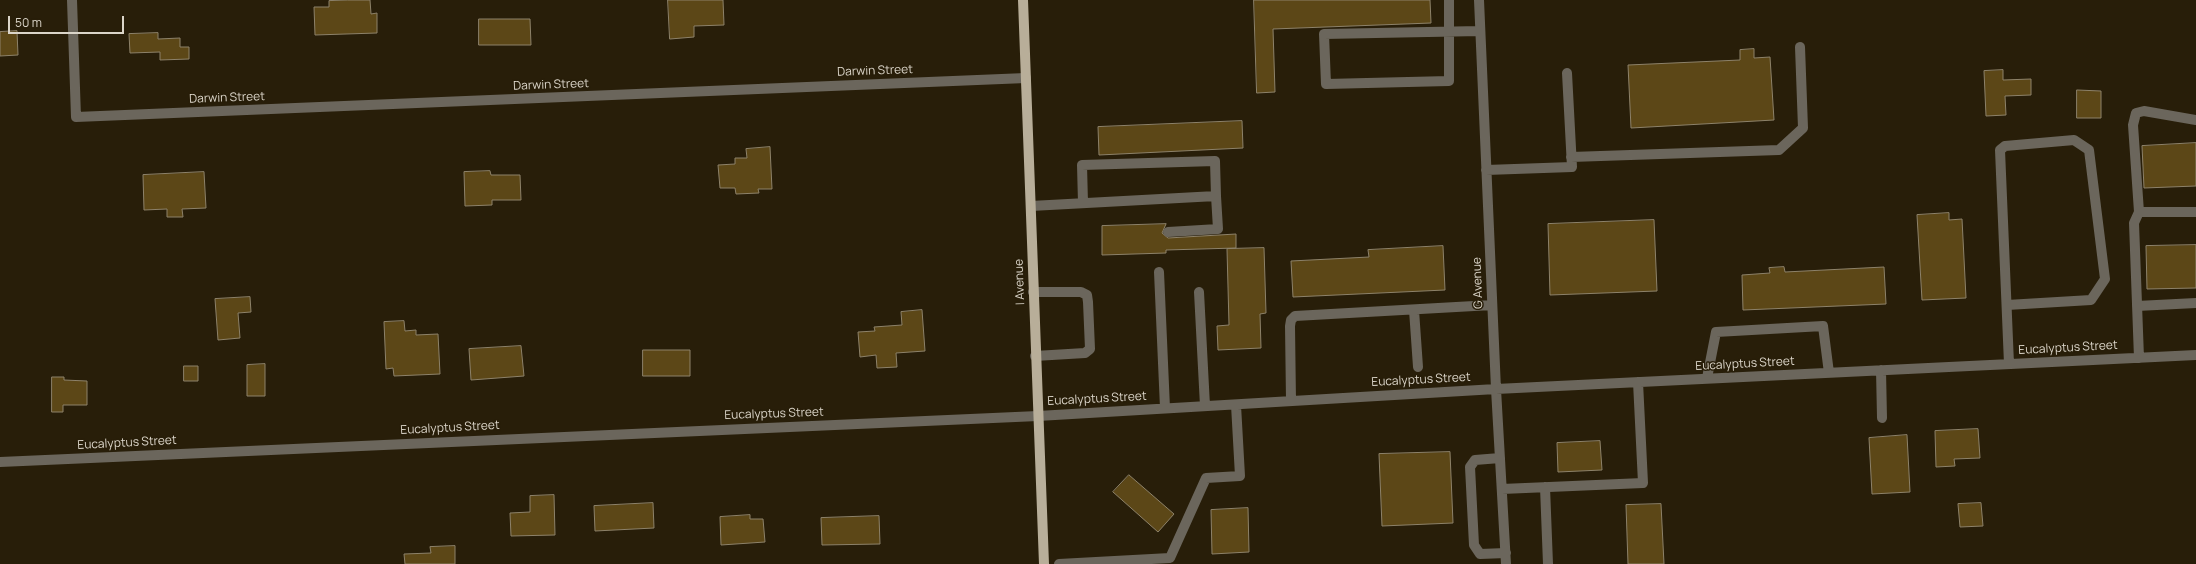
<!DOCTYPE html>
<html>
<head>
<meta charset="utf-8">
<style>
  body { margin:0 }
  #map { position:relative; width:2196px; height:564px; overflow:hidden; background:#281e09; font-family:Manrope,sans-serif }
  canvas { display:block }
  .scale { position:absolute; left:8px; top:16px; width:116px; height:18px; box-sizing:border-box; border:2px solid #dbd5c9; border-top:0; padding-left:5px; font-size:12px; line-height:14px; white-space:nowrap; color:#dbd5c9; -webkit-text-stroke:3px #281e09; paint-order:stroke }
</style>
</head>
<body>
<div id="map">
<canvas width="2196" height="564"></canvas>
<div class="scale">50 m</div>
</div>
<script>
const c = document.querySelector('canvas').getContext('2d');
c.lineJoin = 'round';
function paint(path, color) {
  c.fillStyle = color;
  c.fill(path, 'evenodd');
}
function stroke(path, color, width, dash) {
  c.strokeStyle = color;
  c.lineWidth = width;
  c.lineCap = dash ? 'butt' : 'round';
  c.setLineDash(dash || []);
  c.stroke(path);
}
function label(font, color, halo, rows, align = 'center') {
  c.font = font + ' Manrope,sans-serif';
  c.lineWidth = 3;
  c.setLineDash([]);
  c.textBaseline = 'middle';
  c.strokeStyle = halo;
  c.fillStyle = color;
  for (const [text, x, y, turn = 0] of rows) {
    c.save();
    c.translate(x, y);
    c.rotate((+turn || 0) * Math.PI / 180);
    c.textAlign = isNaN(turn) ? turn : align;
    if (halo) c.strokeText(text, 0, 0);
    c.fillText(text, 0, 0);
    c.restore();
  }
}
const building = new Path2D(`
  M348,0H370L371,14L377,13V33L315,35L314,7H329V1Z
  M668,0H723L724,25L694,26V37L670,39Z
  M1254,0H1430L1431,23L1273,29L1275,92L1257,93Z
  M479,19H530L531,45H479Z
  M17,31L18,55L0,56V32Z
  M158,33V39L180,38V47H189V59L160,60V52L130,53L129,34Z
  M1754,49V58L1770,57L1774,120L1631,128L1628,65L1740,60V50Z
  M2003,70V80L2031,79V95L2005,96L2006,115L1986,116L1984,71Z
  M2077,90L2101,91V118H2077Z
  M1242,121L1243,148L1099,155L1098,127Z
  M2196,143V186L2144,188L2142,146Z
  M770,147L772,189H758L759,193L736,194L735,188H720L718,165L735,164V158H747L746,149Z
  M490,171L491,175H520L521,200H492V205L465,206L464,172Z
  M204,172L206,208L182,209L183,217H167V209L144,210L143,175Z
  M1949,213V220L1962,219L1966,298L1922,300L1917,215Z
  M1654,220L1657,291L1550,295L1548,224Z
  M1166,224L1162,233L1168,238L1236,234V248L1166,250V253L1102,255V226Z
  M2196,245V288L2147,289L2146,246Z
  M1443,246L1445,290L1293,297L1291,261L1369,257L1368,250Z
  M1264,248L1266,313L1260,314L1261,348L1218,350L1217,326L1229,325L1227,249Z
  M1784,267L1785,272L1884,267L1886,304L1743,310L1742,275L1770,273L1769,268Z
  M250,297L251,312L238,313L240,338L218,340L215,299Z
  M922,310L925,351L896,353L897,367L877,368L876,355L860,357L858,332L875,331L874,327L902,325L901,312Z
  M404,321L405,331L416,330V335L438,334L440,374L394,376L393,368L386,369L384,322Z
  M521,346L524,376L471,380L469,349Z
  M643,350H690V376H643Z
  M265,364V396H247V365Z
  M184,366H198V381H184Z
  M52,377H64V380L87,381V405H63V412H52Z
  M1978,429L1980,458L1954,459L1955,466L1936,467L1935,431Z
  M1907,435L1910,492L1872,494L1869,438Z
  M1600,441L1602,470L1558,472L1557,443Z
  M1450,452L1453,523L1382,526L1379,454Z
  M1129,475L1174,514L1158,532L1113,492Z
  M554,495L555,535L511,536L510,513L530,512V496Z
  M653,503L654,528L595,531L594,506Z
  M1981,503L1983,526L1960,527L1958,504Z
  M1661,504L1664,564H1628L1626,505Z
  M1248,508L1249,552L1212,554L1211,510Z
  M750,515V519H763L765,542L721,545L720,517Z
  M879,516L880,544L822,545L821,518Z
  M455,546V564H405L404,554L431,553L430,547Z`);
paint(building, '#5c4717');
stroke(building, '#8d826a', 1);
stroke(new Path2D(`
  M72,0L76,117L1026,78
  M1449,0V81L1326,84L1324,34L1480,31
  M1479,0L1496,389L1506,564
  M1571,157L1779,150L1803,128L1800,47
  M1486,170L1572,167L1567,73
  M1083,203L1082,165L1215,161L1216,196
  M1031,206L1216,196L1218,229L1168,232
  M2139,212L2133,125L2136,113L2144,111L2196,120
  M1159,272L1165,408
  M1033,292H1081L1087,295L1088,302L1090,349L1085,353L1035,356
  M1199,292L1205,406
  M2007,305L2091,300L2105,279L2089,150L2074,140L2005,146L2000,150L2009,364
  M2137,306L2196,303
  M1414,310L1418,367
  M2139,358L2134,223L2139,212H2196
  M1881,370L1882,418
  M1707,378L1716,332L1823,326L1829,373
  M1291,401L1290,326L1291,320L1295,316L1492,305
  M1500,458L1475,460L1470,467L1474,545L1480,554L1506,553
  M0,462L1038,416L1496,389L2196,355
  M1545,487L1548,564
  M1502,489L1643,483L1638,382
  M1059,564L1170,558L1206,478L1240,476L1236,405`), '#6b665c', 10);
stroke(new Path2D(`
  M1023,0L1044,564`), '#b8ae99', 10);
label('12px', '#dbd5c9', '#281e09', [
  ["Darwin Street",875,71,-2],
  ["Darwin Street",551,85,-2],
  ["Darwin Street",227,98,-2],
  ["I Avenue",1020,282,-92],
  ["G Avenue",1478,283,-92],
  ["Eucalyptus Street",2068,348,-3],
  ["Eucalyptus Street",1745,364,-3],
  ["Eucalyptus Street",1421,380,-3],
  ["Eucalyptus Street",1097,399,-3],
  ["Eucalyptus Street",774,414,-2],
  ["Eucalyptus Street",450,428,-3],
  ["Eucalyptus Street",127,443,-3]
]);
</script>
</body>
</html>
